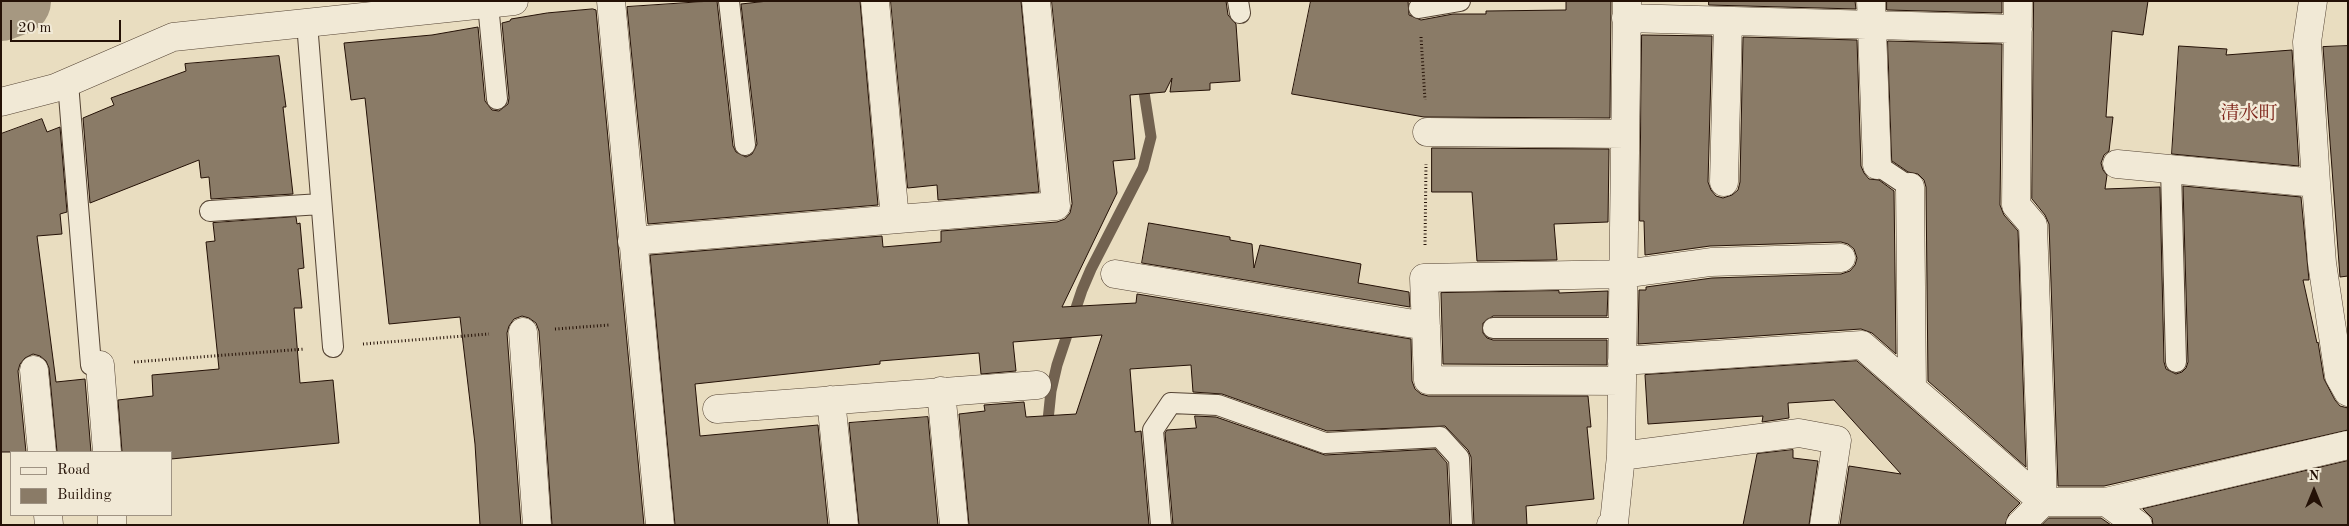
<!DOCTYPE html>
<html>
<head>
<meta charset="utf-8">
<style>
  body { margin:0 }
  #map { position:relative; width:2349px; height:526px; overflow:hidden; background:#e9ddc0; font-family:"Old Standard TT",serif }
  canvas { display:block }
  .frame { position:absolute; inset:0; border:2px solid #241106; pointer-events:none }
  .legend { position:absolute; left:10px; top:451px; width:162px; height:65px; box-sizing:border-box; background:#f1e9d6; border:1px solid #9f9383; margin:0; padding:6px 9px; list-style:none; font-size:15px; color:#241106 }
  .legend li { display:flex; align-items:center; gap:10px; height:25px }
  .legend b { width:25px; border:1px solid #9f9383 }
  .north { position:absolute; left:2289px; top:466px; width:50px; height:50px; -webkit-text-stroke:4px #f1e9d6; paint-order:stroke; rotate:0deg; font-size:14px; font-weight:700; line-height:20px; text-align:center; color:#241106 }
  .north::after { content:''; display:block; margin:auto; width:18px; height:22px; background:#241106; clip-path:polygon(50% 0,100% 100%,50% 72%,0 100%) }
  .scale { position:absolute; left:10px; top:20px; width:111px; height:22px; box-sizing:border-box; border:2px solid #241106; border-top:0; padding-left:6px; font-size:15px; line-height:18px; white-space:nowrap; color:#241106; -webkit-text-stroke:4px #f1e9d6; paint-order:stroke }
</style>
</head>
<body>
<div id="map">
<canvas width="2349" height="526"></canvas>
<div class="frame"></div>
<ul class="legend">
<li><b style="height:6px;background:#f1e9d6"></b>Road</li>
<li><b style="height:14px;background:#8a7b67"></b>Building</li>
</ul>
<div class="north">N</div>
<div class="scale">20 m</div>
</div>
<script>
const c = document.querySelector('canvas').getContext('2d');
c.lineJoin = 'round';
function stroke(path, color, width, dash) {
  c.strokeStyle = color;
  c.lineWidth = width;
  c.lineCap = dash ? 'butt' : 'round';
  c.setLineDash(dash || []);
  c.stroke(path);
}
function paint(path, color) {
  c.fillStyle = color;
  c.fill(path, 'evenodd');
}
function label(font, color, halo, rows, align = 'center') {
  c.font = font + ' "Old Standard TT","Noto Serif JP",serif';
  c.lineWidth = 5;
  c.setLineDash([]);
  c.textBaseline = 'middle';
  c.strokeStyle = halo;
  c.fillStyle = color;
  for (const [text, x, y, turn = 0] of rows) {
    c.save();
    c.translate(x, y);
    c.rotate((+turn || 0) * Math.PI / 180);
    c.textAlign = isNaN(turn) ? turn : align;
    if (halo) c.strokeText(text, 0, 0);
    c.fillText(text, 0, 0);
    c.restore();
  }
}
stroke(new Path2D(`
  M1047,430L1051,391L1057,365L1082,290L1091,269L1143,168L1151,137L1142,79`), '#726250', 11);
stroke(new Path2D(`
  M1,7L17,1`), '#a69881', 68);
const building = new Path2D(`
  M717,1L733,146L736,152L746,157L752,154L757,144L741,4L768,1H860L878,205L648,224L627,7Z
  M891,1H1021L1039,192L938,200L937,185L908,188Z
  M1052,1H1226L1228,15L1236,24L1240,81L1210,83V90L1170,92L1172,78L1165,92L1130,95L1135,159L1113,161L1117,193L1062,307L1136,303L1137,294L1411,339L1412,381L1415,389L1421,394L1428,396H1588L1591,427H1587L1594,499L1526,506L1527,525H1474L1471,457L1468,450L1445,426L1327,431L1222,394L1193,392L1191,365L1130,369L1135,432L1141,431L1149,525H969L959,414L985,411L984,405L1024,402L1026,417L1076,414L1102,335L1013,342L1016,371L981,374L979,353L880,361V364L695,384L700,436L818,425L828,525H675L650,255L882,236L883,247L941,242V231L1057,222L1065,219L1070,213L1072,204Z
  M1311,1H1408L1409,15L1421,20L1453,14H1486V11L1566,10V1H1611L1610,118L1424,117L1292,94Z
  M1709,1H1855L1856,9L1709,5Z
  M1887,1H2002V13L1887,10Z
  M2034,1H2148L2143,35L2112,31L2106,117H2113L2109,151L2104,155L2101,163L2103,170L2107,175L2105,189L2160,187L2164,362L2166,369L2176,374L2182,372L2186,368L2188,362L2183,186L2301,197L2309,280H2303L2317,343L2318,342L2324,379L2335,400L2340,406L2348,408V430L2104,486H2058L2049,224L2045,215L2032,199Z
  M593,9L596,10L644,525H552L539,331L536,323L529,318L522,316L514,319L509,326L507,333L521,525H480L475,444L460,317L389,324L365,98L351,100L344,43L432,35L478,27L485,101L492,110L499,111L508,104L509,98L502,23L510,21L511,19L547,13Z
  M1642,35L1712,36L1708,182L1711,190L1716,196L1723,198L1732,195L1738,190L1740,182L1743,37L1857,40L1861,166L1864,173L1869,179L1879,180L1894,191L1896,354L1872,333L1861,329L1638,344L1639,290H1646V287L1712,278L1841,274L1850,271L1855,265L1857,258L1854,249L1848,244L1841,242L1710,246L1645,255L1644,221H1640Z
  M1888,41L2002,44L2000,205L2004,215L2018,231L2026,467L1928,381L1926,187L1924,180L1918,174L1908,172L1892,161Z
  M2179,46L2227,49L2226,55L2292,50L2299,166L2172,154Z
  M2348,46V276L2340,277L2323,47Z
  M279,56L286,107H283L293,194L211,199L209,177L201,178L199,160L90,203L83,118L114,105L111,98L186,71L185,64Z
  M42,119L47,132L60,127L67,212L60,214L62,234L37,236L56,382L85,379L91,452H57L49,368L46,361L40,356L33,354L25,358L20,364L18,371L26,452H1V134Z
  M1432,148L1609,149L1608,222L1554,224L1557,260L1477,261L1472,192H1432Z
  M296,217L297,224L300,223L304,268L298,269L302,308H294L300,383L333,380L339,443L171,459V452H122L118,400L153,396L152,375L219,369L206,242L215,241L213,223Z
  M1149,223L1230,237V240L1252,244L1254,268L1260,245L1361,264L1358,283L1409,292L1410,307L1142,263Z
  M1559,291V293L1608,291L1607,316H1493L1483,323V333L1487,338L1493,340H1607V365L1443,364L1441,293Z
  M1857,361L2020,503L2009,514L2005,525H1840L1849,466L1901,474L1834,400L1788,403L1789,418L1762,422L1763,416L1648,424L1645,375Z
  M1195,416L1216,417L1325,455L1435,449L1447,463L1450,525H1173L1165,433L1167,430L1196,428Z
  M928,417L938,525H859L849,423Z
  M1793,450V458L1818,461L1809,525H1743L1757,454Z
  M2348,461V525H2153L2152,518L2143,509Z
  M2049,518H2101L2111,525H2042Z`);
paint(building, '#8a7b67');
stroke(building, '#241106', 1);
const service = new Path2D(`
  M729,1L745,145
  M1238,1L1240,13
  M488,4L497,99
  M1419,8L1460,1
  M307,23L333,347
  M68,83L91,365
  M1877,165L1910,187
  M2171,169L2176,362
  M210,211L321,204
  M1493,328H1622
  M1161,525L1153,430L1171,403L1218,405L1325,443L1440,437L1459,458L1462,525`);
const minor = new Path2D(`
  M611,1L660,525
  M875,1L895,219
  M1871,1L1877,165
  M2018,1L2016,205L2033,225L2043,502L2020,525
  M2313,1L2307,42L2316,183L2322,263L2339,376L2348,392
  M1626,18L2018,29
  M1,102L55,88L173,37L514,1
  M1427,132L1625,134
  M2117,164L2316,183
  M1724,182L1728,21
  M1910,187L1912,388
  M632,241L1056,206L1036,1
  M1115,274L1426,326
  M523,332L537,525
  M1622,361L1862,345L2043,502H2106L2348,445
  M100,365L107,452
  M34,370L42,452
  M1622,381L1428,380L1424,278L1623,274L1711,262L1841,258
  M941,391L954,525
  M831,400L844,525
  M717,409L1037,385
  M1621,456L1799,433L1837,440L1824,525
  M2106,502L2138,525
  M48,515L49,525
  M112,515V525
  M1611,525L1614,523L1621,456L1627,1`);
stroke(service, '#554434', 22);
stroke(minor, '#554434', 29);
stroke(new Path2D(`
  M1421,37L1425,100
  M1425,245L1426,164
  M555,329L609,325
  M363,344L489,334
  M134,362L305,349`), '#241106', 3, [1, 2.5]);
stroke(service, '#f1e9d6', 20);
stroke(minor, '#f1e9d6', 28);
label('19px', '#7a1f14', '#f1e9d6', [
  ["清水町",2249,114]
]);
</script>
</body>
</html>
